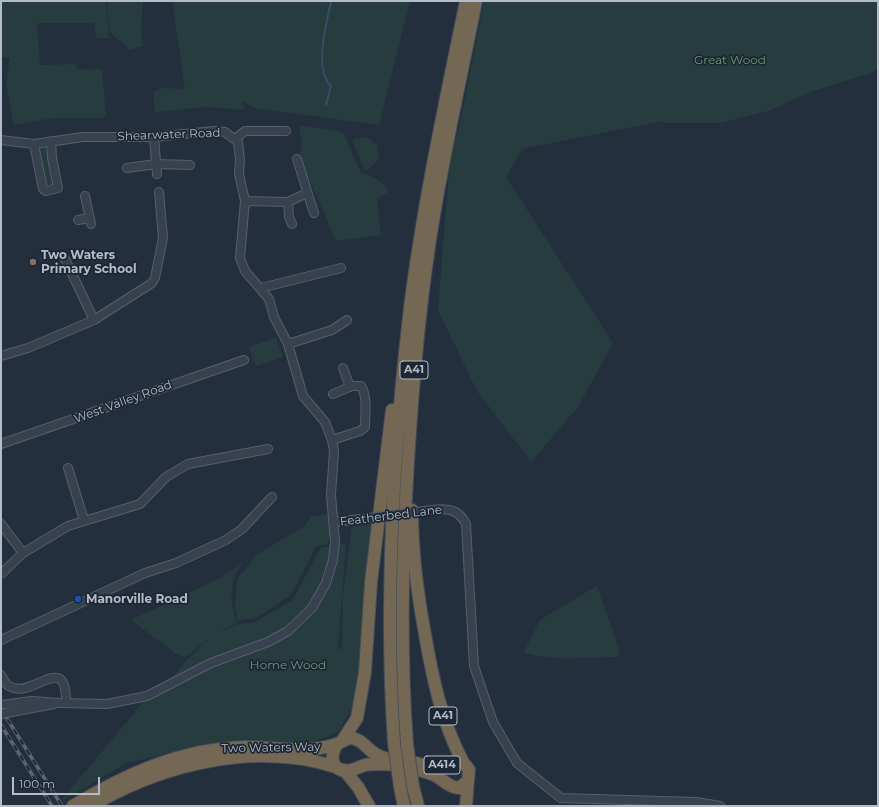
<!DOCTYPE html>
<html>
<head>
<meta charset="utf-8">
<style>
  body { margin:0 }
  #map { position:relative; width:879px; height:807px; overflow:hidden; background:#242f3e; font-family:Montserrat,sans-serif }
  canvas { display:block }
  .frame { position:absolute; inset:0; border:2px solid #b4bcc9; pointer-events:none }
  .scale { position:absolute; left:12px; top:777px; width:88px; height:18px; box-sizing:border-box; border:2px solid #b4bcc9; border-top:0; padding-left:5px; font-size:12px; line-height:14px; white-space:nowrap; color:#b4bcc9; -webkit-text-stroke:3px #1d2633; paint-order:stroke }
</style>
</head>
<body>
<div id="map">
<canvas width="879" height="807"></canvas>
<div class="frame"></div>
<div class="scale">100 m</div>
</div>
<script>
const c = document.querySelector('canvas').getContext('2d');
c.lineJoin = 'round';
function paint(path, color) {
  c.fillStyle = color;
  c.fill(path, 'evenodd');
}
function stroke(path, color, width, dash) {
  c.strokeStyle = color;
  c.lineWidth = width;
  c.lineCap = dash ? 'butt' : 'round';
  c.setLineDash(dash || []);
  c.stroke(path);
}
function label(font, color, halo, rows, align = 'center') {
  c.font = font + ' Montserrat,sans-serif';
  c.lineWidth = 3.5;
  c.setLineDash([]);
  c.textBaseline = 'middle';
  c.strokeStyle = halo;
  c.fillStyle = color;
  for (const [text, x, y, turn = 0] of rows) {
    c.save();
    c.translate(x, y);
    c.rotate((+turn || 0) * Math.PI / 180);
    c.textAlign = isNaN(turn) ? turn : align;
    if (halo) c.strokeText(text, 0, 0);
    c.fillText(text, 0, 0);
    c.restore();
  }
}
paint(new Path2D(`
  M1,1H106L109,38H97L94,23H37L40,65L76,64L77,69L102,70L106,116L102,118H53L14,125L6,83L10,58L1,57Z
  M108,1H143L141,25L142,46L129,50C125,43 118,41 113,35C106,28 108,10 108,1Z
  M172,1H410L379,125L254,108L243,101L245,110L205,107L155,112L153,92L163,88L185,89Z
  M484,1H878V68L871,73L810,92L771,110L720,123H663V121L522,149L506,177L613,343L578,407L531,462L477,391L438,310L450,158L460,123Z
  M299,125L341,132L345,136L362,175L363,173C373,177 384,181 388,192L377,199L381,235L336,241L306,172L300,152L302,143Z
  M367,137L377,145L379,159L367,171L364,169L352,140Z
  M41,147H47V154L53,184L51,186L47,184L39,150Z
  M276,338L283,357L256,366L249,347Z
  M328,514L330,531L328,544L316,547L291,595L257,618L238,621L235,608L237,579L258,554L305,526L311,517Z
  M372,521L359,670L353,706L339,731L327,737L299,745L277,742L206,744L127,763L60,802L145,700L158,693L187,660L210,638L185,657L175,653L131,620L220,578L243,562C229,581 229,601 237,623L217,632L240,624L254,622L292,601L321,547L346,544L338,646L342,651L343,594L352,526L357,523Z
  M597,586L619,649V654L616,657C589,657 549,662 524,652L540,620Z`), '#263c3f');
stroke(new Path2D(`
  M326,105L331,86C313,69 327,23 331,1`), '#394c67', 2);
const minor = new Path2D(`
  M154,137L157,174
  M235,139L245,131H286
  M1,140L34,144L83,137H154L214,131L225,132L238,142L240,159L239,174L245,201L240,258L245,271L269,299L274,317L288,344L303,396L325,422L332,440L334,451L331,495L335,542L333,560L326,583L312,608L288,631L268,642L211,663L147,696L107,704L59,703L32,701L1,705
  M34,144L43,189L46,191L58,188L52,158L51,141
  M297,159L314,213
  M127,168L156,164L190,165
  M85,196L91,224
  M245,201L288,202L307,193
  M288,202L289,217L292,224
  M78,220L90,218
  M65,259L94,320
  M261,288L341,268
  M288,344L332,330L347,320
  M1,356L28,348L94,320L152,283L155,278L163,238L159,192
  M343,368L350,387
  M332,440L360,431L365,427C365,415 368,397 361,386H352L333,394
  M1,444L244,360
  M68,468L84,520
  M432,510C447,508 459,509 466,524L474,666L493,722L517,763L561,798L696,802L720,806
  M334,522L369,518
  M1,524L23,553
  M1,574L23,553L68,526L140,504L166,477L188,464L268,449
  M1,640L145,573L176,563L226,540L242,529L272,497
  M1,675C4,681 7,687 14,688C35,695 67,652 66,703
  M6,713L54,704`);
const highway = new Path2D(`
  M412,510C412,550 417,590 424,629C432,675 441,721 463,762
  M349,738C361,738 365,747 374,753C386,761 402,761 416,763C421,764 428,767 434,766C448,766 460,754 469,770L468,781L459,788C447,787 442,778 432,774C418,769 398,765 384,764C378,764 371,764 365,765C356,768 346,775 336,767C330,761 333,750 337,744Z
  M342,741L357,718L365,672L371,582L392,410
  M394,743C384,598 393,452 410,308C423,205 445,103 466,1
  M407,744C400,649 402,556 408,462C413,379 420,297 434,215C446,143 462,72 476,1
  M344,770L358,787L369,806
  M413,786L418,806
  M400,787L404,806
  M73,806C126,774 183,748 246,747C277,747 307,754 337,744
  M91,806C162,764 255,741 336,767
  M466,806L468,779`);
stroke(minor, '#565f6c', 10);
stroke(highway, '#434c59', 14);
stroke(minor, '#38414e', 8);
stroke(highway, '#746855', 12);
const rail = new Path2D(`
  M1,709L62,806
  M1,725L52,806`);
stroke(rail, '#5a6575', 3.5);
stroke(rail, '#1d2633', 2, [6]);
const minorBridge = new Path2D(`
  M369,518L432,510
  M1,714L6,713`);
const highwayBridge = new Path2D(`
  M394,743L400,787
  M407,744L413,786`);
stroke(minorBridge, '#565f6c', 10, []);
stroke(highwayBridge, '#434c59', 14, []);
stroke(minorBridge, '#38414e', 8);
stroke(highwayBridge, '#746855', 12);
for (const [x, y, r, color] of [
  [33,262,4,"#8d6e63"],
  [78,599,4,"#1a4fb4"]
]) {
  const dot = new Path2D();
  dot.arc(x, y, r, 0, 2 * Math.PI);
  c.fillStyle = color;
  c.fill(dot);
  stroke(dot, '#1d2633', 1.5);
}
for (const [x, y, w] of [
  [414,370,28],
  [443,716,28],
  [442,765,36]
]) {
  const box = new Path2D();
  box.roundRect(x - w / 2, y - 9, w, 18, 3);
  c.fillStyle = '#1d2633';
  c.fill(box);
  stroke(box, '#b4bcc9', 1);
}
label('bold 11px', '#b4bcc9', null, [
  ["A41",414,370],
  ["A41",443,716],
  ["A414",442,765]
]);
label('12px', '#6b9a76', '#1d2633', [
  ["Great Wood",730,60],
  ["Home Wood",288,665]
]);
label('12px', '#b4bcc9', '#1d2633', [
  ["Shearwater Road",169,135,-2],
  ["West Valley Road",123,402,-20],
  ["Featherbed Lane",391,516,-7],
  ["Two Waters Way",271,748,-1]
]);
label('bold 12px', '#b4bcc9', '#1d2633', [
  ["Two Waters",41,255],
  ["Primary School",41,269],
  ["Manorville Road",86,599]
], 'left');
</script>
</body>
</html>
